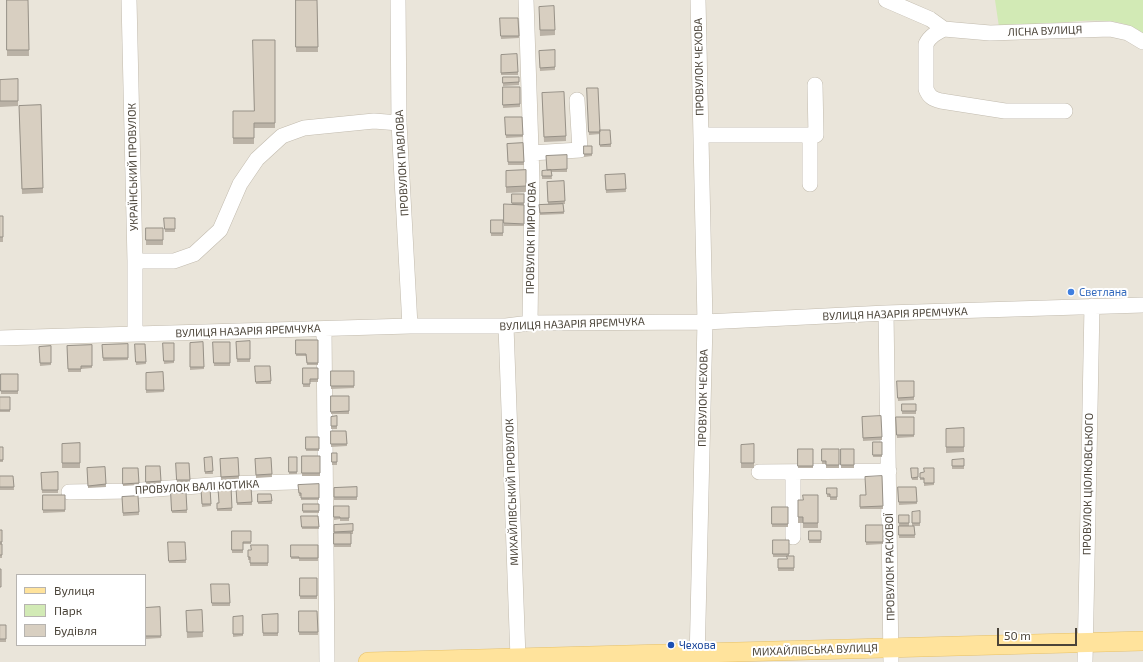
<!DOCTYPE html>
<html>
<head>
<meta charset="utf-8">
<style>
  body { margin:0 }
  #map { position:relative; width:1143px; height:662px; overflow:hidden; background:#f6f3ec; font-family:"Exo 2",sans-serif }
  canvas { display:block }
  .legend { position:absolute; left:16px; top:574px; width:130px; height:72px; box-sizing:border-box; background:#fff; border:1px solid #b7b4b0; margin:0; padding:5px 7px; list-style:none; font-size:12px; color:#4b4439 }
  .legend li { display:flex; align-items:center; gap:8px; height:20px }
  .legend b { width:20px; border:1px solid #b7b4b0 }
  .scale { position:absolute; left:997px; top:628px; width:80px; height:18px; box-sizing:border-box; border:2px solid #4b4439; border-top:0; padding-left:5px; font-size:12px; line-height:14px; white-space:nowrap; color:#4b4439; -webkit-text-stroke:3px #fff; paint-order:stroke }
</style>
</head>
<body>
<div id="map">
<canvas width="1143" height="662"></canvas>
<ul class="legend">
<li><b style="height:5px;background:#ffe39c"></b>Вулиця</li>
<li><b style="height:11px;background:#d2eab5"></b>Парк</li>
<li><b style="height:11px;background:#d8cfc1"></b>Будівля</li>
</ul>
<div class="scale">50 m</div>
</div>
<script>
const c = document.querySelector('canvas').getContext('2d');
c.lineJoin = 'round';
function paint(path, color) {
  c.fillStyle = color;
  c.fill(path, 'evenodd');
}
function stroke(path, color, width, dash) {
  c.strokeStyle = color;
  c.lineWidth = width;
  c.lineCap = dash ? 'butt' : 'round';
  c.setLineDash(dash || []);
  c.stroke(path);
}
function label(font, color, halo, rows, align = 'center') {
  c.font = font + ' "Exo 2",sans-serif';
  c.lineWidth = 4;
  c.setLineDash([]);
  c.textBaseline = 'middle';
  c.strokeStyle = halo;
  c.fillStyle = color;
  for (const [text, x, y, turn = 0] of rows) {
    c.save();
    c.translate(x, y);
    c.rotate((+turn || 0) * Math.PI / 180);
    c.textAlign = isNaN(turn) ? turn : align;
    if (halo) c.strokeText(text, 0, 0);
    c.fillText(text, 0, 0);
    c.restore();
  }
}
paint(new Path2D(`
  M0,0H1143V662H0ZM17,575H145V645H17Z`), '#eae5da');
paint(new Path2D(`
  M995,0H1143V33C1119,15 1083,21 1055,23C1036,24 1018,25 999,27Z`), '#d2eab5');
const minor = new Path2D(`
  M129,0L135,261V334
  M398,0L399,123L410,326
  M526,0L532,180L530,323
  M886,0L930,19L944,29L990,33L1110,29L1128,33L1143,42
  M944,29C936,33 930,36 926,44V89C929,97 933,99 941,101L1005,111H1065
  M701,135H816L815,85
  M810,135V184
  M531,153L580,150L577,100
  M135,261H174L194,254L220,230L240,184L257,159L282,136L304,128L374,121L399,123
  M886,313L891,662
  M506,326L518,658
  M324,329L327,662
  M0,338L410,326H506L530,323L705,322L886,313L1143,305
  M759,472L889,471
  M793,472V537
  M69,492L128,491L226,484L325,481
  M697,662L705,322L698,0
  M1085,662L1092,306`);
const major = new Path2D(`
  M368,662L1143,641`);
stroke(minor, '#c2bbae', 16);
stroke(major, '#e6c16a', 20);
stroke(minor, '#fff', 15);
stroke(major, '#ffe39c', 19);
paint(new Path2D(`
  M7,0H28L29,56H7Z
  M296,0H317L318,52H296Z
  M539,13L555,30V35L540,36Z
  M500,18H518L519,38L501,39Z
  M275,40V128H254V144H233V111H254Z
  M555,50V70L540,71L539,51Z
  M501,55L518,72V75H501Z
  M503,77H519V85L503,86Z
  M18,79V106L0,107V80Z
  M503,87L520,104V107L503,108Z
  M587,88L600,132L611,144V147H600V133V134L589,135Z
  M542,93L566,136V141L544,142Z
  M41,105L43,193L22,194L19,106Z
  M505,117L523,135V137L506,138Z
  M523,143L524,165H508L507,144Z
  M584,146H592V156L584,157Z
  M567,155V172H551L552,179H542V171H547L546,156Z
  M526,170V192L506,193V171Z
  M625,174L626,192L606,193L605,175Z
  M564,181L565,204H563L564,214L540,215L539,205L548,204L547,182Z
  M512,194H524V226H504V223L512,205Z
  M0,216H3V242H0Z
  M164,218H175V232H165Z
  M491,220H503V236H491Z
  M146,228H163V245H146Z
  M296,340H318V365H307L306,356H296Z
  M250,341V362H237L236,342Z
  M203,342L204,369L190,370V343Z
  M213,342H230V366H214Z
  M163,343H174V363L164,364Z
  M128,344V360L103,361L102,345Z
  M135,344H145L146,364L136,365Z
  M92,345V368L81,369V372H68L67,346Z
  M51,346V365L40,366L39,347Z
  M255,366H270L271,384H256Z
  M303,368H318V382H310V387H303Z
  M331,371H354V388L331,389Z
  M163,372L164,392L146,393V373Z
  M1,374H18V394H1Z
  M897,381H914V400L898,401Z
  M331,396H349V414H331Z
  M0,397H10V412H0Z
  M902,404L916,411V414H902Z
  M337,416V429H331V417Z
  M862,417L882,437V440L863,441Z
  M896,417L914,435V437L897,438Z
  M964,428V452L946,453V429Z
  M331,431H346L347,446L331,447Z
  M306,437H319V451H306Z
  M873,442H882V457H873Z
  M80,443V468H62V444Z
  M754,444V468H741V445Z
  M0,447H3V462H0Z
  M798,449H813V468H798Z
  M822,449H839V468H826V464H822Z
  M841,449H854V468H841Z
  M332,453H337V465H332Z
  M302,456H320V476H302Z
  M212,457L213,474H205L204,458Z
  M289,457H297V474H289Z
  M238,458L239,479L221,480L220,459Z
  M271,458L272,477L256,478L255,459Z
  M952,460L964,466V469H952Z
  M176,463H189L190,482L177,483Z
  M146,466H160L161,484H146Z
  M105,467L106,487L88,488L87,468Z
  M123,468H138L139,485L123,486Z
  M911,468H918V480H912Z
  M934,468V485L924,486V480H920V473L924,472Z
  M58,472V493H42L41,473Z
  M0,476H13L14,490H0Z
  M882,476L883,509H860V495H866Z
  M319,484V500H301V496H299L298,485Z
  M231,487L232,511H217V503H219Z
  M251,487L252,505H237L236,488Z
  M357,487V500H334V488Z
  M898,487H916L917,504L899,505Z
  M210,488L211,506L202,507L201,489Z
  M827,488H837V500H830V497H827Z
  M171,493H186L187,513H172Z
  M258,494H271L272,504H258Z
  M43,495H65V512L43,513Z
  M818,495V528H803V523H798V500H803Z
  M138,496L139,515L123,516L122,497Z
  M303,504H319V513H303Z
  M334,506H349V521H340V519L334,520Z
  M772,507H788V527H772Z
  M912,512L920,523V526H912Z
  M899,515H909V526H899Z
  M301,516H318L319,529H302Z
  M353,524V534H351V547H334V525Z
  M866,525H883V544L866,545Z
  M899,526H914L915,538H899Z
  M0,530H2V558H0Z
  M232,531H251V544H243V553H232Z
  M809,531H821V543H809Z
  M773,540H789V556H794V571H778V559H787V557H773Z
  M168,542H185L186,563H169Z
  M268,545V566H250V560H248V550H251Z
  M291,545H318V561H299V559H291Z
  M300,578H317V599H300Z
  M211,584L230,603V606H212Z
  M160,607L161,638L145,639V608Z
  M202,610L203,637L187,638L186,611Z
  M299,611H317L318,635H299Z
  M278,614V636H263L262,615Z
  M243,616V636L233,637V617Z
  M0,625H6V642H0Z`), '#bab2a6');
const building = new Path2D(`
  M7,0H28L29,50H7Z
  M296,0H317L318,47H296Z
  M554,6L555,30H540L539,7Z
  M500,18H518L519,36H501Z
  M253,40H275V123H254V138H233V111H254Z
  M555,50V67L540,68L539,51Z
  M517,54L518,72L501,73V55Z
  M503,77H519V82L503,83Z
  M18,79V101H0V80Z
  M503,87H520V104L503,105Z
  M587,88H598L600,132H589Z
  M564,92L566,136L544,137L542,93Z
  M41,105L43,188L22,189L19,106Z
  M505,117H522L523,135H506Z
  M600,130H610L611,144L600,145Z
  M523,143L524,162H508L507,144Z
  M584,146H592V154H584Z
  M567,155V169L547,170L546,156Z
  M526,170V186L506,187V171Z
  M551,170L552,176H542V171Z
  M625,174L626,189L606,190L605,175Z
  M564,181L565,201L548,202L547,182Z
  M512,194H524V203H512Z
  M504,204L524,205V224L504,223Z
  M563,204L564,212L540,213L539,205Z
  M0,216H3V237H0Z
  M164,218H175V229H165Z
  M491,220H503V233H491Z
  M146,228H163V240H146Z
  M296,340H318V363H307L306,354H296Z
  M250,341V359H237L236,342Z
  M203,342L204,367H190V343Z
  M213,342H230V363H214Z
  M163,343H174V361H164Z
  M128,344V358H103L102,345Z
  M135,344H145L146,362H136Z
  M92,345V366H81V369H68L67,346Z
  M51,346V363H40L39,347Z
  M255,366H270L271,381L256,382Z
  M303,368H318V379H310V384H303Z
  M331,371H354V386H331Z
  M163,372L164,390H146V373Z
  M1,374H18V391H1Z
  M897,381H914V397L898,398Z
  M331,396H349V411L331,412Z
  M0,397H10V410H0Z
  M902,404H916V411H902Z
  M337,416V426H331V417Z
  M881,416L882,437L863,438L862,417Z
  M896,417H914V435H897Z
  M964,428V447H946V429Z
  M331,431H346L347,444H331Z
  M306,437H319V449H306Z
  M873,442H882V455H873Z
  M80,443V463H62V444Z
  M754,444V463H741V445Z
  M0,447H3V460H0Z
  M798,449H813V466H798Z
  M822,449H839V465H826V461H822Z
  M841,449H854V465H841Z
  M332,453H337V462H332Z
  M302,456H320V473H302Z
  M212,457L213,471L205,472L204,458Z
  M289,457H297V472H289Z
  M238,458L239,476L221,477L220,459Z
  M271,458L272,474L256,475L255,459Z
  M964,459V466H952V460Z
  M176,463H189L190,480H177Z
  M146,466H160L161,481L146,482Z
  M105,467L106,484L88,486L87,468Z
  M123,468H138L139,483L123,484Z
  M911,468H918V477L912,478Z
  M924,468H934V483H924V478H920V473L924,472Z
  M58,472V490H42L41,473Z
  M0,476H13L14,487H0Z
  M882,476L883,506L860,507V495H866L865,477Z
  M319,484V498H301V493H299L298,485Z
  M231,487L232,508L217,509V503H219L218,488Z
  M251,487L252,502L237,503L236,488Z
  M357,487V497H334V488Z
  M898,487H916L917,502H899Z
  M210,488L211,504H202L201,489Z
  M827,488H837V497H830V494H827Z
  M171,493H186L187,510L172,511Z
  M258,494H271L272,501L258,502Z
  M43,495H65V510H43Z
  M803,495H818V523H803V517H798V500H803Z
  M138,496L139,512L123,513L122,497Z
  M303,504H319V511H303Z
  M334,506H349V518H340V517H334Z
  M772,507H788V524H772Z
  M920,511V523H912V512Z
  M899,515H909V523H899Z
  M301,516H318L319,527H302Z
  M353,524V531L334,532V525Z
  M866,525H883V542H866Z
  M899,526H914L915,535H899Z
  M0,530H2V542H0Z
  M232,531H251V542H243V550H232Z
  M809,531H821V540H809Z
  M334,533H351V544H334Z
  M773,540H789V554H773Z
  M168,542H185L186,560L169,561Z
  M0,544H2V555H0Z
  M251,545H268V563H250V557H248V550H251Z
  M291,545H318V558H299V557H291Z
  M787,556H794V568H778V559H787Z
  M0,569H1V587H0Z
  M300,578H317V596H300Z
  M211,584H229L230,603H212Z
  M160,607L161,636H145V608Z
  M202,610L203,632H187L186,611Z
  M299,611H317L318,632H299Z
  M278,614V633H263L262,615Z
  M243,616V634H233V617Z
  M0,625H6V639H0Z`);
paint(building, '#d8cfc1');
stroke(building, '#979187', 1);
for (const [x, y, r, color] of [
  [1071,292,4,"#3f7fe0"],
  [671,645,4,"#1a4fb4"]
]) {
  const dot = new Path2D();
  dot.arc(x, y, r, 0, 2 * Math.PI);
  c.fillStyle = color;
  c.fill(dot);
  stroke(dot, '#fff', 1.5);
}
label('11px', '#4b4439', '#fff', [
  ["ЛІСНА ВУЛИЦЯ",1045,31,-2],
  ["ПРОВУЛОК ЧЕХОВА",699,67,-91],
  ["ПРОВУЛОК ПАВЛОВА",402,163,-93],
  ["УКРАЇНСЬКИЙ ПРОВУЛОК",133,167,-91],
  ["ПРОВУЛОК ПИРОГОВА",531,238,-89],
  ["ВУЛИЦЯ НАЗАРІЯ ЯРЕМЧУКА",895,314,-2],
  ["ВУЛИЦЯ НАЗАРІЯ ЯРЕМЧУКА",572,324,-2],
  ["ВУЛИЦЯ НАЗАРІЯ ЯРЕМЧУКА",248,331,-2],
  ["ПРОВУЛОК ЧЕХОВА",703,398,-89],
  ["ПРОВУЛОК ЦІОЛКОВСЬКОГО",1088,484,-89],
  ["ПРОВУЛОК ВАЛІ КОТИКА",197,487,-3],
  ["МИХАЙЛІВСЬКИЙ ПРОВУЛОК",512,492,-92],
  ["ПРОВУЛОК РАСКОВОЇ",890,567,-91],
  ["МИХАЙЛІВСЬКА ВУЛИЦЯ",815,650,-2]
]);
label('11px', '#366cbe', '#fff', [
  ["Светлана",1079,292]
], 'left');
label('11px', '#164399', '#fff', [
  ["Чехова",679,645]
], 'left');
</script>
</body>
</html>
